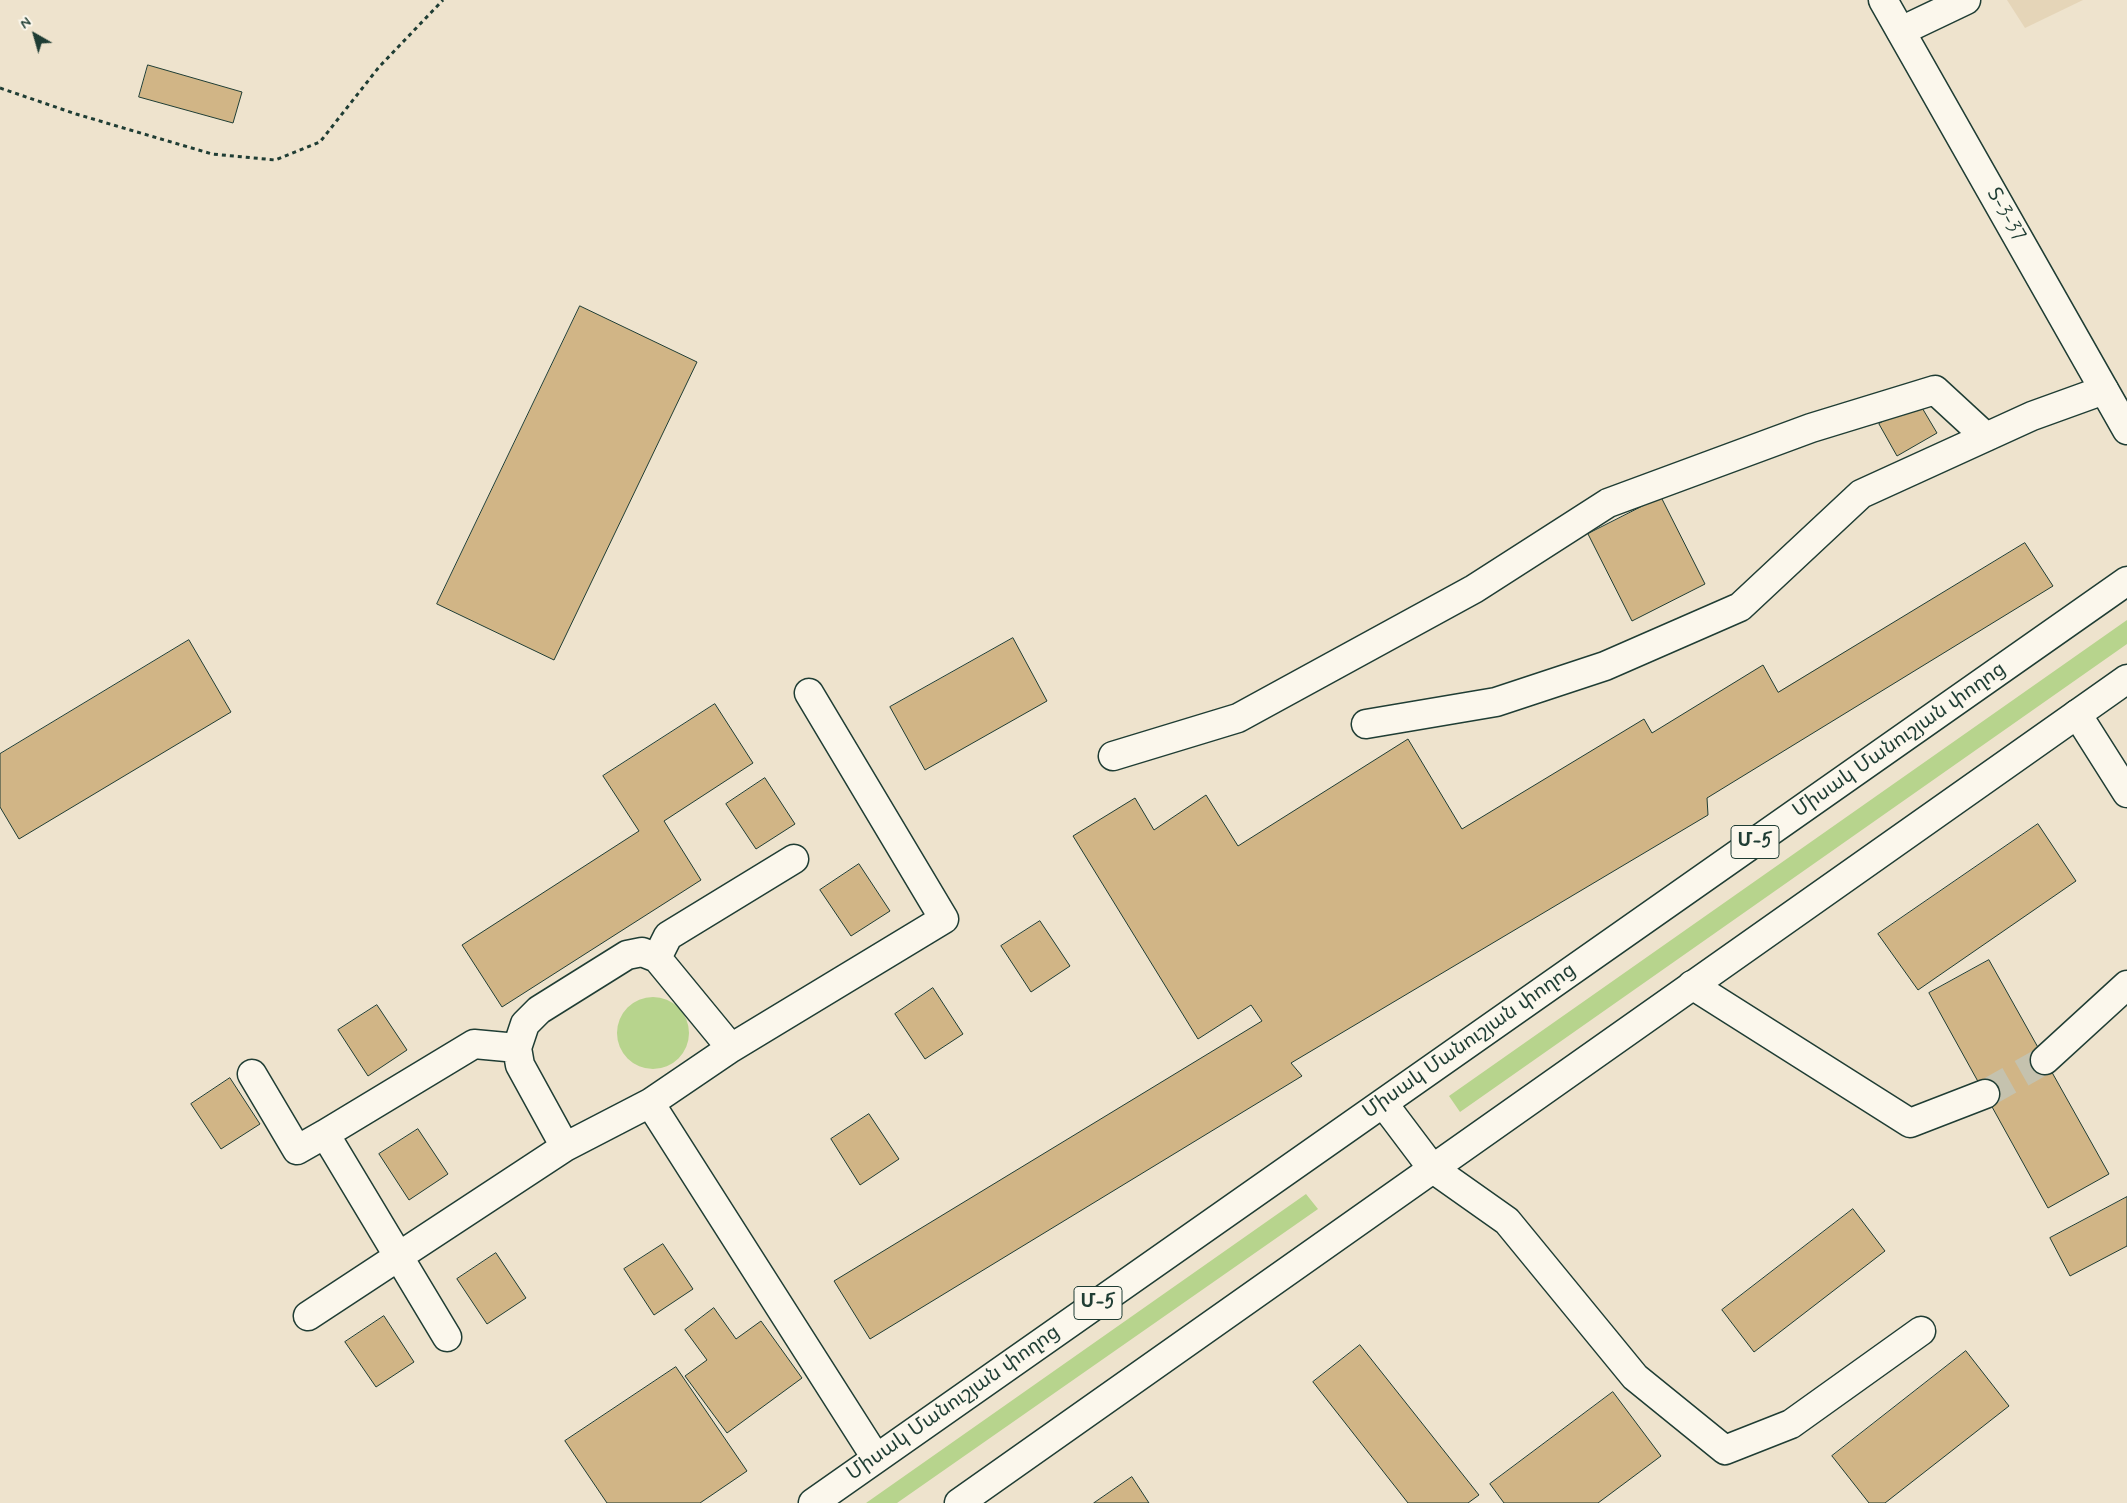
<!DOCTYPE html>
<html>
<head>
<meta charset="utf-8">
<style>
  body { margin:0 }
  #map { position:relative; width:2127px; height:1503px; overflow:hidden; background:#eee3cd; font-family:Mynerve,sans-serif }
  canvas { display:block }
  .north { position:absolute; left:10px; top:10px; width:50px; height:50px; -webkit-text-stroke:4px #fbf7ec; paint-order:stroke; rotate:322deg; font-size:14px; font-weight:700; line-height:20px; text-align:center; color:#1f3d34 }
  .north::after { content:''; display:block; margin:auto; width:18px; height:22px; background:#1f3d34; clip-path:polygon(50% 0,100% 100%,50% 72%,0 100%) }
</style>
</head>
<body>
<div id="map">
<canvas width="2127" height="1503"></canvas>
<div class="north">N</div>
</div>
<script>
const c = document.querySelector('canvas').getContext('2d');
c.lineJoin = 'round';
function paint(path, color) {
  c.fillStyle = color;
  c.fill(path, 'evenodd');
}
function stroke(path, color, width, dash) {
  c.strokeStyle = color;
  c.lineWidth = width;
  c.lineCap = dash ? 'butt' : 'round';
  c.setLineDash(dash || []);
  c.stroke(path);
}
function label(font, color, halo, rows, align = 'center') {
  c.font = font + ' Mynerve,"Noto Sans Armenian",sans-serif';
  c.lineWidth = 4.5;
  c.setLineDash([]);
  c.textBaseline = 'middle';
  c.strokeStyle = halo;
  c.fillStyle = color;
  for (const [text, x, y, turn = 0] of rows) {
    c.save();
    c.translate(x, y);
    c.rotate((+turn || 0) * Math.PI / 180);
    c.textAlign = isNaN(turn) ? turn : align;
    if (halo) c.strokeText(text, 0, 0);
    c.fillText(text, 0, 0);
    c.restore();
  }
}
paint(new Path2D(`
  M2007,0H2083L2025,28Z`), '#e5d5b8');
paint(new Path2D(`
  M2127,620V644L1460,1112L1449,1096Z
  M617 1033a36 36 0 1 1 72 0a36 36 0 1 1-72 0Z
  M1306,1194L1318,1209L897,1503H866Z`), '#b7d48d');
const building = new Path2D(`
  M148,65L242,92L233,123L139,97Z
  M580,306L697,362L554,660L437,604Z
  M1918,401L1937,433L1897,456L1879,424Z
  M1661,497L1705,584L1632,621L1588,534Z
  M2025,543L2053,586L1707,798L1708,815L1291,1063L1302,1076L870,1339L834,1281L1262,1021L1251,1005L1198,1039L1073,836L1135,798L1154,830L1206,795L1238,846L1408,739L1462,829L1644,719L1652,733L1763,665L1778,692Z
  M1013,638L1047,701L925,770L890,707Z
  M189,640L231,712L19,839L0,807V754Z
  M715,704L753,763L664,821L701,880L502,1007L462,945L639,831L603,776Z
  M765,778L795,824L756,849L726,804Z
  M2038,824L2076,881L1918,990L1878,934Z
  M859,864L890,911L851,936L820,890Z
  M1040,921L1070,966L1031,992L1001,946Z
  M1989,960L2109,1174L2048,1208L1929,993Z
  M933,988L963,1034L925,1059L895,1014Z
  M377,1005L407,1050L368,1076L338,1030Z
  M230,1078L260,1124L221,1149L191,1104Z
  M869,1114L899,1159L860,1185L831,1139Z
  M418,1129L448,1174L409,1200L379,1154Z
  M2127,1197V1246L2070,1276L2050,1238Z
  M1853,1209L1885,1251L1754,1352L1722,1310Z
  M663,1244L693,1289L654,1315L624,1269Z
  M496,1253L526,1298L487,1324L457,1279Z
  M714,1308L736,1339L761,1321L802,1378L727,1433L685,1376L707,1360L685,1330Z
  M384,1316L414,1362L376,1387L345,1342Z
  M1360,1345L1479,1495L1468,1503H1408L1313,1382Z
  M1966,1351L2009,1406L1885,1503H1869L1832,1456Z
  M676,1367L747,1471L700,1503H607L565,1441Z
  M1613,1392L1661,1456L1598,1503H1504L1490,1484Z
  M1132,1477L1149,1503H1094Z`);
paint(building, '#d1b586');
stroke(building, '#1f3d34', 1);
stroke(new Path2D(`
  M1985,1094L2045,1060`), '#c5c2ae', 28, [28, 14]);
const minor = new Path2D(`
  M1901,31L1966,0
  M1366,724L1496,702L1605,666L1740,607L1861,494L2032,416L2104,390
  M1113,756L1238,718L1474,589L1608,503L1811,428L1935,390L1986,437
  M657,958L668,936L794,859
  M1692,985L1910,1123L1985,1094
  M2045,1060L2127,985
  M252,1074L297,1150L325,1134L447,1337
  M650,1103L876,1458
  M325,1134L474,1044L517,1048
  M565,1147L520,1065L517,1048L525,1024L539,1010L627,955L642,952L657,958L731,1048
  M1432,1168L1507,1221L1635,1377L1725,1450L1791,1424L1921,1331
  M308,1316L565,1147L650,1103L731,1048L944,919L809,693`);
const major = new Path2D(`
  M1883,0L2127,430
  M2077,714L2127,793`);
const highway = new Path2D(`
  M1383,1103L1432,1168
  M813,1503L2127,581
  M959,1503L2127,679`);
stroke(minor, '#1f3d34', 31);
stroke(major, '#1f3d34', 31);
stroke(highway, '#1f3d34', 31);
stroke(new Path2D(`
  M0,88L76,114L212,154L275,160L320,142L379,67L443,0`), '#1f3d34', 3, [4, 4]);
stroke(minor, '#fbf7ec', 28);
stroke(major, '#fbf7ec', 28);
stroke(highway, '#fbf7ec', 28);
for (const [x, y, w] of [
  [1755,842,48],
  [1098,1303,48]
]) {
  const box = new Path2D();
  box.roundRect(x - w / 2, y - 16.5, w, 33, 4);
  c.fillStyle = '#fbf7ec';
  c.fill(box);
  stroke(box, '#1f3d34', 1);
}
label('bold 19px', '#1f3d34', null, [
  ["Մ-5",1755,842],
  ["Մ-5",1098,1303]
]);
label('20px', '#1f3d34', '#fbf7ec', [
  ["Տ-3-37",2005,215,60],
  ["Միսակ Մանուշյան փողոց",1900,741,-35],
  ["Միսակ Մանուշյան փողոց",1470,1042,-35],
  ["Միսակ Մանուշյան փողոց",954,1404,-35]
]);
</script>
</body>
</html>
